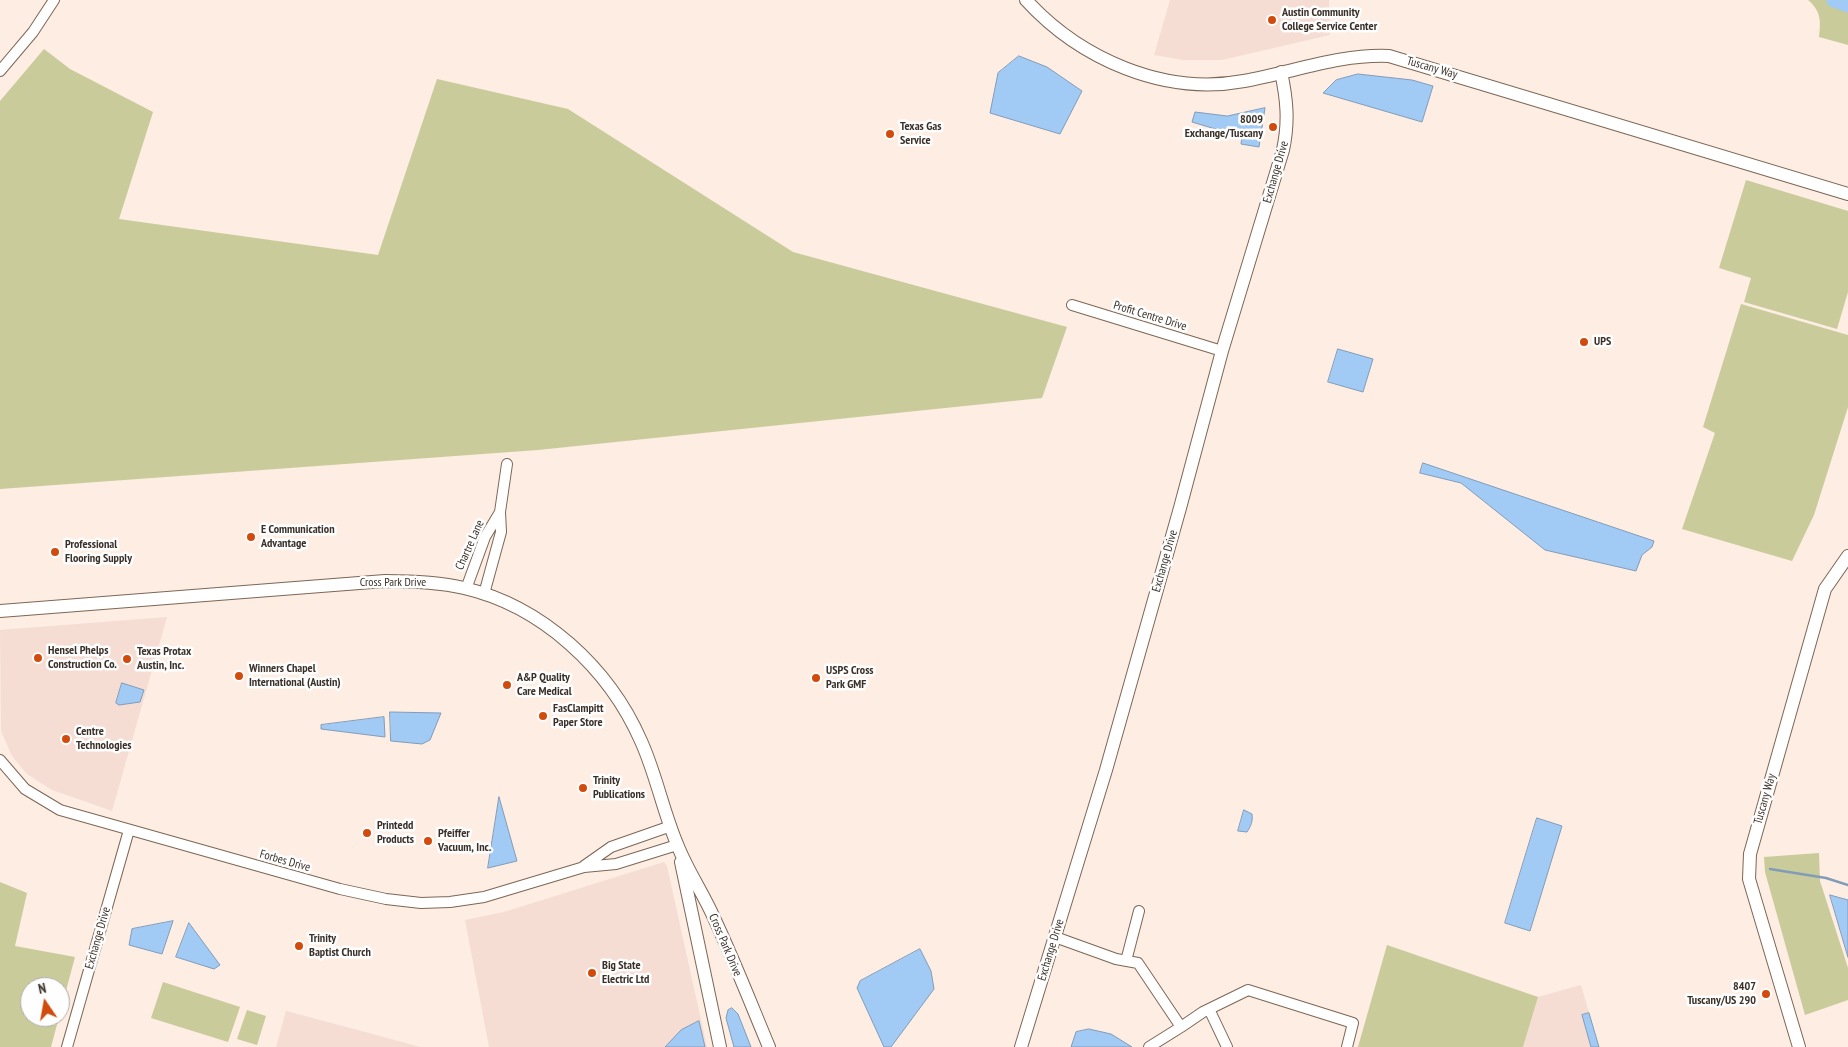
<!DOCTYPE html>
<html>
<head>
<meta charset="utf-8">
<style>
  body { margin:0 }
  #map { position:relative; width:1848px; height:1047px; overflow:hidden; background:#fdede2; font-family:"PT Sans Narrow",sans-serif }
  canvas { display:block }
  .north { position:absolute; left:20px; top:977px; width:50px; height:50px; box-sizing:border-box; background:#fefefe; border:1px solid #b0aca9; border-radius:50%; rotate:348deg; font-size:14px; font-weight:700; line-height:20px; text-align:center; color:#3a3029 }
  .north::after { content:''; display:block; margin:auto; width:18px; height:22px; background:#d14b0c; clip-path:polygon(50% 0,100% 100%,50% 72%,0 100%) }
</style>
</head>
<body>
<div id="map">
<canvas width="1848" height="1047"></canvas>
<div class="north">N</div>
</div>
<script>
const c = document.querySelector('canvas').getContext('2d');
c.lineJoin = 'round';
function paint(path, color) {
  c.fillStyle = color;
  c.fill(path, 'evenodd');
}
function stroke(path, color, width, dash) {
  c.strokeStyle = color;
  c.lineWidth = width;
  c.lineCap = dash ? 'butt' : 'round';
  c.setLineDash(dash || []);
  c.stroke(path);
}
function label(font, color, halo, rows, align = 'center') {
  c.font = font + ' "PT Sans Narrow",sans-serif';
  c.lineWidth = 5;
  c.setLineDash([]);
  c.textBaseline = 'middle';
  c.strokeStyle = halo;
  c.fillStyle = color;
  for (const [text, x, y, turn = 0] of rows) {
    c.save();
    c.translate(x, y);
    c.rotate((+turn || 0) * Math.PI / 180);
    c.textAlign = isNaN(turn) ? turn : align;
    if (halo) c.strokeText(text, 0, 0);
    c.fillText(text, 0, 0);
    c.restore();
  }
}
paint(new Path2D(`
  M1170,0H1329L1330,35L1222,60H1183L1154,55Z
  M167,617L112,811L52,790L27,774L12,756L1,731L0,630Z
  M664,862L667,866L707,1047H489L465,920L504,912Z
  M1581,985L1599,1047H1523L1538,997Z
  M286,1011L369,1033L420,1047H276Z`), '#f5ddd4');
paint(new Path2D(`
  M1808,0H1848V45L1819,37C1821,21 1821,11 1808,0Z
  M44,49L70,69L153,112L119,219L378,255L437,79L568,109L793,252L1067,327L1042,398L538,450L0,489V101Z
  M1746,180L1848,211V292L1837,329L1744,302L1751,278L1719,268Z
  M1741,304L1848,335V407L1814,515L1792,561L1682,529L1715,433L1703,427Z
  M1819,853L1820,881L1848,968V1000L1805,1015L1765,872L1764,857Z
  M0,882L27,893L15,946L75,957L60,1013V987H30V1017H59L51,1047H0Z
  M1387,945L1538,997L1523,1047H1358Z
  M163,982L240,1007L228,1042L151,1018Z
  M247,1010L266,1016L257,1045L237,1039Z`), '#c9cb9b');
const water = new Path2D(`
  M1019,56L1047,67L1082,91L1060,134L990,113L998,73Z
  M1358,74L1412,80L1433,86L1422,122L1323,93L1336,80Z
  M1265,108L1259,147L1241,144L1242,137L1192,122L1195,112L1227,116Z
  M1338,349L1373,359L1363,392L1328,382Z
  M1423,463L1654,541L1652,547L1642,555L1636,571L1545,550L1461,483L1420,473Z
  M122,683L144,690L140,702L119,705L116,703Z
  M390,712L441,713L430,740L422,744L391,741Z
  M384,717L385,737L321,729V725Z
  M499,797L517,861L488,868Z
  M1244,810L1252,814C1253,821 1251,826 1247,832L1238,831Z
  M1537,818L1562,826L1530,931L1505,923Z
  M1830,895L1848,900V957Z
  M173,921L162,954L129,945L132,929Z
  M189,923L220,965L214,969L176,957Z
  M920,949L931,971L934,989L891,1047H884L857,988L860,981Z
  M732,1008L738,1014L751,1047H734L726,1018L728,1010Z
  M1589,1013L1599,1047H1591L1582,1015Z
  M699,1021L705,1047H665L681,1030Z
  M1089,1029L1111,1034L1132,1047H1071L1076,1032Z`);
paint(water, '#a1caf5');
stroke(water, '#829cb8', 1);
stroke(new Path2D(`
  M1770,869L1826,878L1848,885`), '#829cb8', 2.5);
stroke(new Path2D(`
  M1834,0L1848,5`), '#a1caf5', 15);
const minor = new Path2D(`
  M0,71L33,32L54,0
  M1072,305L1222,351
  M466,589L485,537L500,512
  M484,594L501,532L500,512L507,464
  M0,760L25,789L60,810L340,889L386,899L421,903L450,902L484,897L584,867L616,864L677,845
  M584,866L611,847L671,826
  M1055,937L1116,959L1138,963L1181,1027L1203,1012L1248,990L1353,1023L1347,1047
  M1126,961L1139,911
  M1209,1009L1227,1047
  M67,1047L129,830
  M1149,1047L1181,1027`);
const tertiary = new Path2D(`
  M1026,0C1080,59 1164,96 1244,81C1294,72 1339,54 1389,56L1848,194
  M0,611L385,581C412,581 438,582 464,588C542,606 609,668 641,741C656,774 663,811 677,844C687,870 703,893 714,918C734,960 751,1004 769,1047
  M681,862L720,1047
  M1021,1047L1106,770L1180,508L1222,351L1283,150C1289,122 1287,100 1281,72
  M1799,1047L1749,879L1750,854L1825,589L1848,556`);
stroke(minor, '#7d6655', 12);
stroke(tertiary, '#7d6655', 14);
stroke(minor, '#fff', 10);
stroke(tertiary, '#fff', 12);
for (const [x, y, r, color] of [
  [1272,20,5,"#d14b0c"],
  [1273,127,5,"#d14b0c"],
  [890,134,5,"#d14b0c"],
  [1584,342,5,"#d14b0c"],
  [251,537,5,"#d14b0c"],
  [55,552,5,"#d14b0c"],
  [38,658,5,"#d14b0c"],
  [127,659,5,"#d14b0c"],
  [239,676,5,"#d14b0c"],
  [816,678,5,"#d14b0c"],
  [507,685,5,"#d14b0c"],
  [543,716,5,"#d14b0c"],
  [66,739,5,"#d14b0c"],
  [583,788,5,"#d14b0c"],
  [367,833,5,"#d14b0c"],
  [428,841,5,"#d14b0c"],
  [299,946,5,"#d14b0c"],
  [592,973,5,"#d14b0c"],
  [1766,994,5,"#d14b0c"]
]) {
  const dot = new Path2D();
  dot.arc(x, y, r, 0, 2 * Math.PI);
  c.fillStyle = color;
  c.fill(dot);
  stroke(dot, '#fefefe', 2);
}
label('bold 12px', '#3a3029', '#fefefe', [
  ["Austin Community",1282,13],
  ["College Service Center",1282,27],
  ["8009",1263,120,"right"],
  ["Exchange/Tuscany",1263,134,"right"],
  ["Texas Gas",900,127],
  ["Service",900,141],
  ["UPS",1594,342],
  ["E Communication",261,530],
  ["Advantage",261,544],
  ["Professional",65,545],
  ["Flooring Supply",65,559],
  ["Hensel Phelps",48,651],
  ["Construction Co.",48,665],
  ["Texas Protax",137,652],
  ["Austin, Inc.",137,666],
  ["Winners Chapel",249,669],
  ["International (Austin)",249,683],
  ["USPS Cross",826,671],
  ["Park GMF",826,685],
  ["A&P Quality",517,678],
  ["Care Medical",517,692],
  ["FasClampitt",553,709],
  ["Paper Store",553,723],
  ["Centre",76,732],
  ["Technologies",76,746],
  ["Trinity",593,781],
  ["Publications",593,795],
  ["Printedd",377,826],
  ["Products",377,840],
  ["Pfeiffer",438,834],
  ["Vacuum, Inc.",438,848],
  ["Trinity",309,939],
  ["Baptist Church",309,953],
  ["Big State",602,966],
  ["Electric Ltd",602,980],
  ["8407",1756,987,"right"],
  ["Tuscany/US 290",1756,1001,"right"]
], 'left');
label('12px', '#3a3029', '#fefefe', [
  ["Tuscany Way",1432,68,16],
  ["Exchange Drive",1276,172,-74],
  ["Profit Centre Drive",1150,316,17],
  ["Chartre Lane",470,545,-66],
  ["Exchange Drive",1165,561,-74],
  ["Cross Park Drive",393,583],
  ["Tuscany Way",1765,799,-74],
  ["Forbes Drive",285,861,16],
  ["Exchange Drive",98,938,-74],
  ["Cross Park Drive",725,945,67],
  ["Exchange Drive",1051,950,-73]
]);
</script>
</body>
</html>
